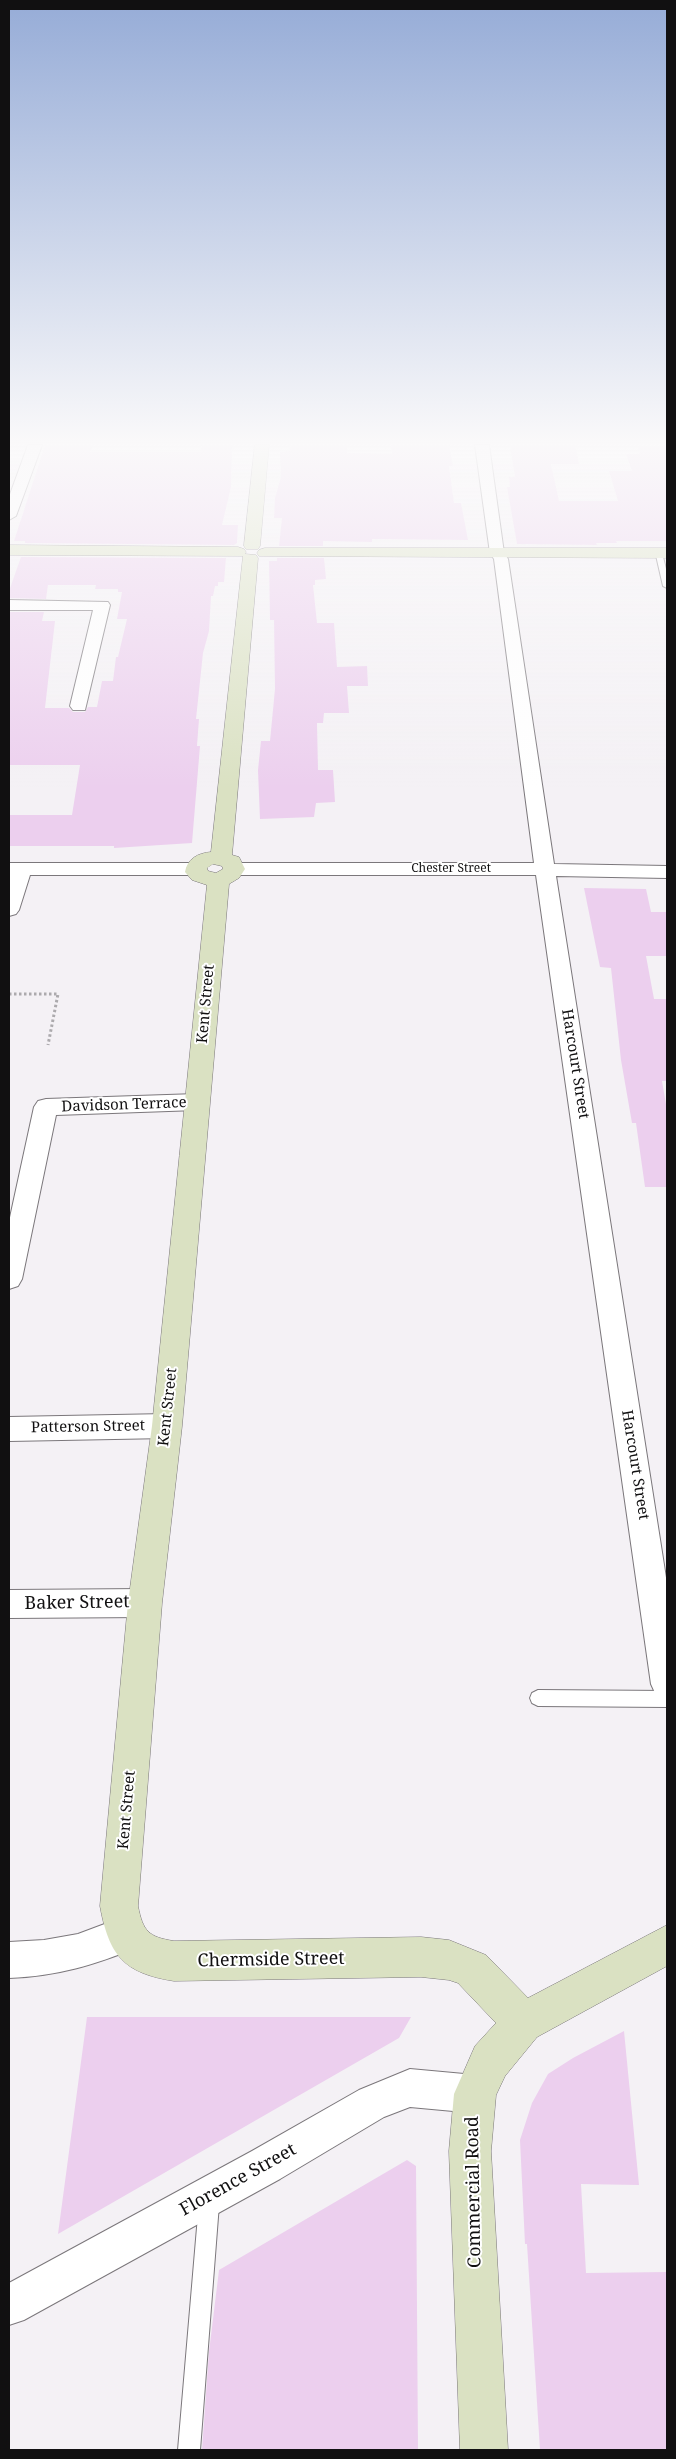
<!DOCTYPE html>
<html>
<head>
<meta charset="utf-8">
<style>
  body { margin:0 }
  #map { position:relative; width:676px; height:2459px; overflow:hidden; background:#f4f1f5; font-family:"Noto Serif",serif }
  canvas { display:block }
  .frame { position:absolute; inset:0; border:10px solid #111011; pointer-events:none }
</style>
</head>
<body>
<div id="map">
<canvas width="676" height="2459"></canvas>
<div class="frame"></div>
</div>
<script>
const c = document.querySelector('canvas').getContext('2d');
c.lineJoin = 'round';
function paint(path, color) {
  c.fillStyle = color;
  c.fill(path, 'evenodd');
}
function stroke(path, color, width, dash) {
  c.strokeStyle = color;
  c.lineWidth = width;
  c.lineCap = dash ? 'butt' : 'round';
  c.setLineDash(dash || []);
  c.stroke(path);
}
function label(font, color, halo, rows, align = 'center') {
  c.font = font + ' "Noto Serif",serif';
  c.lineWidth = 4;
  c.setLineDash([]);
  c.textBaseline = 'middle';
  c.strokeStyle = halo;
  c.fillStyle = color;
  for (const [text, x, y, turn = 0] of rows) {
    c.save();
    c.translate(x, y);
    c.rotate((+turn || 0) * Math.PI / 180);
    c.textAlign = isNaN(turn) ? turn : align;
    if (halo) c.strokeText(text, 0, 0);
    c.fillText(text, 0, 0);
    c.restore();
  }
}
paint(new Path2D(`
  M45,445H93L90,452H201L202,445H232L231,487L222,525H238L237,543L234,545L25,543V541H14Z
  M291,445H347V453L392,454L391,445H449L453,466H449L454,503H461L468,540L372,539V542L323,541V546H279L282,518H274L275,498L281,477L280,452L290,451Z
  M510,445H575L579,464H551L559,501H618L609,471H632L626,454H640L638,446H667V541H616L617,543H596L597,545L517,544L507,487H510L509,477H515Z
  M21,557L226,558L224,582H218V586H215L213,596H211L209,631L203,653L196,719H199L197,746H200L192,843L114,848V846H9V815H72L80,765H9V612H44L42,621H55L45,708H69L73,712H85L88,707H97L102,681H113L116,657H118L127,619H117L122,592H118V589H95L96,585H48L46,599L9,598V591Z
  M277,558H324L326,579L315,580V585H313L317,623H334L337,667L367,666L368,686H347L349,713H324L323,723H317L318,770H333L335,802L316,803L314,817L260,819L258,770L261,741H270L275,689L274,620H270L269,561H277Z
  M584,888L646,889L651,912H667V956H646L654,999H667V1081H662L667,1110V1187H645L636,1123H632L621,1060L611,968L600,967Z
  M87,2017H411L399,2038L58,2234Z
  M624,2031L639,2185L581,2184L586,2273L667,2272V2450H540L527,2244H525L520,2140L532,2103L548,2074L573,2058Z
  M407,2160L416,2166L418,2450H202L209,2352L219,2270Z`), '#eccfee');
const lane = new Path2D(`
  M655,551L662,553L667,573V588L663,586Z
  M538,1690L667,1691V1707L538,1706L532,1703L530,1698L532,1693Z
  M209,2194L216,2197L219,2204L200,2450H178L199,2204L202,2197Z`);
const street = new Path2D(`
  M28,445H42L16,516L9,520V497Z
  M475,445H489L504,553L508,559L554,864L667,866V878L556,876L667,1584V1699L656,1695L651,1684L536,875H234L227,873L224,869L227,865L234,863H534L494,559L490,553Z
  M9,600L108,602L110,605L85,710H73L70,706L93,610H9Z
  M9,863H196L203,865L206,869L203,873L196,875H30L19,910L16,914L9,916Z
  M197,1094L205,1096L209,1102L205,1108L197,1110L56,1115L22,1279L18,1286L9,1289V1222L34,1107L38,1101L46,1099Z
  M167,1414L177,1418L181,1426L177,1434L167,1438L9,1441V1417Z
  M145,1589L156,1593L160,1603L156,1613L145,1617L9,1618V1590Z
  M126,1916L139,1921L144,1934L139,1947C93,1965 59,1976 9,1978V1942L44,1940L78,1934Z
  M410,2069L475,2075L488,2081L494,2094L488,2107L475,2113L410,2107L384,2117L280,2179L24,2320L9,2325V2283L252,2151L359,2090Z`);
const secondary = new Path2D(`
  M255,445H269L260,546L258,549H246L244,546Z
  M9,545L238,547L244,549L246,552L245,554L256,555L258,558L232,855L239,857L245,869L239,878L229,884L182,1426L162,1603L138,1906C143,1931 148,1937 174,1941L421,1937L449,1940L486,1955L528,1998L667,1925V1966L537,2037L505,2076L496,2095L491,2151L508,2450H460L449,2151L454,2094L475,2046L496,2023L458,1983L449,1980L421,1977L174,1981C123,1973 109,1955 100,1906L128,1603L152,1426L207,885L192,880L185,872C187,859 198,853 211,852L243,556L9,555ZM213,864L222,866L223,869L216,873L208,871L207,868Z
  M265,548H667V558L259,556L257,553L259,550Z`);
stroke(lane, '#7b777b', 2);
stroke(street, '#7b777b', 2);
stroke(secondary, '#7b777b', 1);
stroke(new Path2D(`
  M9,994H58L48,1045`), '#acaaad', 3, [2.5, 2.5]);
paint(lane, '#fff');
paint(street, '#fff');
paint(secondary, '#dae1c2');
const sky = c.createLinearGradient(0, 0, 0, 789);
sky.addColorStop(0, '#96acd7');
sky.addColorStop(0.56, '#faf9fa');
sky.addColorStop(1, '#faf9fa00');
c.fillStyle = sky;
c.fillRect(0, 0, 676, 789);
label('12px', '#111011', '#fff', [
  ["Chester Street",451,869]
]);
label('15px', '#111011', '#fff', [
  ["Kent Street",206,1004,-85],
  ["Harcourt Street",575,1064,81],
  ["Davidson Terrace",124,1105,-2],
  ["Kent Street",168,1407,-84],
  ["Patterson Street",88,1427,-1],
  ["Harcourt Street",635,1465,81],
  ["Kent Street",127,1810,-85]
]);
label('18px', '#111011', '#fff', [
  ["Baker Street",77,1603,-1],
  ["Chermside Street",271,1960,-1],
  ["Florence Street",238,2180,-29],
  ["Commercial Road",474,2192,-91]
]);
</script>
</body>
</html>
